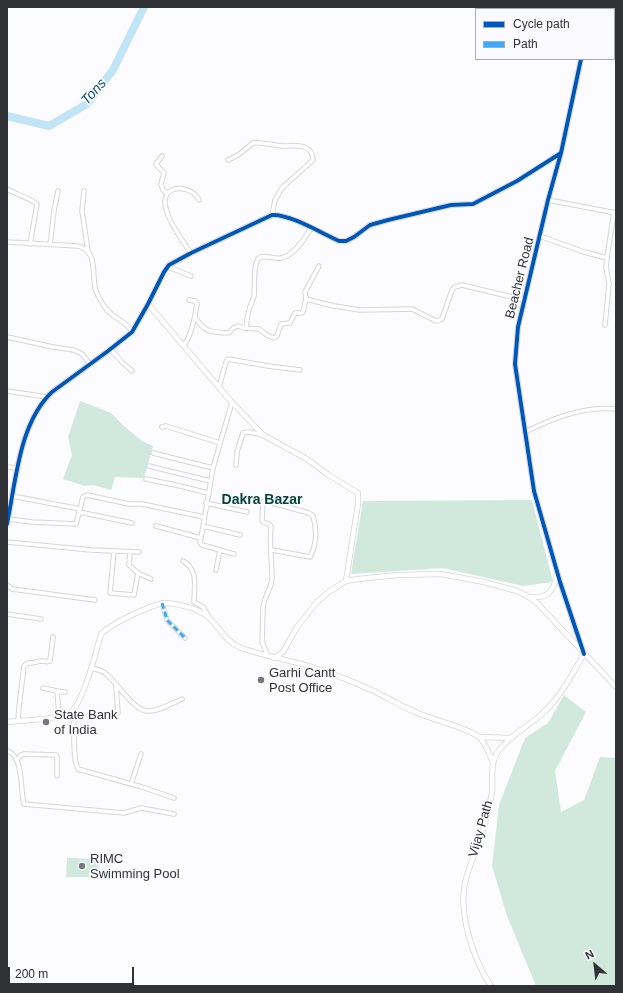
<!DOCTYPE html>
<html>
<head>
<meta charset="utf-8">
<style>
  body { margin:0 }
  #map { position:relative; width:623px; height:993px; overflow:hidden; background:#fcfcfe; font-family:Arial,sans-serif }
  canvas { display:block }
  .frame { position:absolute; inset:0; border:8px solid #313235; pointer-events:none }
  .legend { position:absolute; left:475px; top:8px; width:140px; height:52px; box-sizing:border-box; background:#fbfbff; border:1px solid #aaabae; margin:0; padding:5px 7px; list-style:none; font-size:12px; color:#313235 }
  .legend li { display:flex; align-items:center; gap:8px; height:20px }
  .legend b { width:20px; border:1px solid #aaabae }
  .north { position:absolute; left:575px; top:945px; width:40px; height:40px; -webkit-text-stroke:3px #fbfbff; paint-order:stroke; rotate:332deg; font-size:11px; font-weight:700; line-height:16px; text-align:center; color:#313235 }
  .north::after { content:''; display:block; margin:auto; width:14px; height:18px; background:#313235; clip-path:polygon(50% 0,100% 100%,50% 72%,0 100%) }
  .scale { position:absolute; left:8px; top:967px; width:126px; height:18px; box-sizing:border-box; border:2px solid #313235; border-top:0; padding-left:5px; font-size:12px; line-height:14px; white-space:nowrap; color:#313235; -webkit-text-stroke:3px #fbfbff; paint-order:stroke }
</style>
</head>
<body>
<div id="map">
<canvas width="623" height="993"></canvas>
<div class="frame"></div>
<ul class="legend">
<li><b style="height:5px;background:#0057b8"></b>Cycle path</li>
<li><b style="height:5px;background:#3fa9f5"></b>Path</li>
</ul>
<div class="north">N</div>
<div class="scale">200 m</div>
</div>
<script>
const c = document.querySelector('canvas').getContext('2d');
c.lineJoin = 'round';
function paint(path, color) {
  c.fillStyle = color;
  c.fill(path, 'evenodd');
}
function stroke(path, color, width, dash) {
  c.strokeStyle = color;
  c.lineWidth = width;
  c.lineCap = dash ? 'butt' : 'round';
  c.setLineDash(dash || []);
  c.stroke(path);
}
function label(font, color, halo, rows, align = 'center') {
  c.font = font + ' Arial,sans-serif';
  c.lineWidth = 3.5;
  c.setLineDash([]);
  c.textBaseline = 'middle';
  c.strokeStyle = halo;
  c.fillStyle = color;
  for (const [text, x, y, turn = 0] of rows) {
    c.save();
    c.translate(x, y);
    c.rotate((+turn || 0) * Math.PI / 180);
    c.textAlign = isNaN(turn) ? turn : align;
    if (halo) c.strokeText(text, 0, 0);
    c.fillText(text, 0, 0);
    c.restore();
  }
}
paint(new Path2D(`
  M80,401L111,413L124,426L142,441L153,446L144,478L115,477L111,490L93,485L85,486L63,479L72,455L68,437Z
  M532,500L553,582L523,586L443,568L351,574L363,501Z
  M564,695L586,712L555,771L561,812L584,800L600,757L616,758V986H536L507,916L492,866L499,805L525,738L548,723Z
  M67,858L99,859L98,873H89V877H66Z`), '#d1e9dc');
stroke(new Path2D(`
  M7,116L49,126L87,104L113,70L144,7`), '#c1e4f7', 8);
const minor = new Path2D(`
  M162,156L156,164L164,173L161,184L163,190L167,193
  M228,160L238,155L253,143C262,142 272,145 282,146C289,146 298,145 304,147C310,149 313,154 313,160L282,188L275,200L272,215
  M7,189C14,193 33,200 37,204L30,244
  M84,191L82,211L88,251
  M548,200L616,213
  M540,236L584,252L607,258
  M7,242L78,246C99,251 91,276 96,291C99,298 104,307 109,312C118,321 125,320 132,332
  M50,245L54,211L58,191
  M191,253C183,242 164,215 165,201C166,183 193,186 199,200
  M168,267L191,276
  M306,299L305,292L319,266
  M195,317C205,333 211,332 229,333L233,328L238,326L244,328L259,329L267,335L274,338L277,336L281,324L290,323L295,313H301L303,312L306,299L334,306L360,310L412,309L436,321L442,319L452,290L455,287L462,285L524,300
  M605,325L609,284L606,267L607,258L614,212
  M246,328C247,322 247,316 249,310C250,305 253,301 254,296C255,288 253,265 258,259C262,253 276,260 281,258C294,256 305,238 311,228
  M7,337L53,347L74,350L82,354L90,364
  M184,345C192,335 195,317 197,304L195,301L189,300
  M111,350L122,362L132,371
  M219,387L226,362L228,359L268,366L300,370
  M7,391L47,397
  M162,427L166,426L220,443
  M525,432C554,418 583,406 616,409
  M153,453L213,468
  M236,465L237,452L243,433L249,432L263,435
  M149,466L210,481
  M7,467L18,468
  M146,479L180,486L208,493
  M12,496L80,509
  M206,503L247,512
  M79,512L132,523
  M8,519L32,522L76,524L83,497L87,495L129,504H142L204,517
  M156,526L201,538L213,468L232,402
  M203,526L240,535
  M201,538L200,543L202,545L234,554
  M7,542L91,550L139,552
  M114,551L110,593L134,595L138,573L129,565L130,552
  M183,561C199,570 194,587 194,602L203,607L209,617
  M216,570L220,550
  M138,573L151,579
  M7,585L12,589L95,600
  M162,603L167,620L185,638
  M7,614L41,619
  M268,656L262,642L263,609C263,598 271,590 272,579C272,562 269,543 271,526L269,524L263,522L262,520L263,502L265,501L309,513L313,516C317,531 317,543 310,557L272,550
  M91,668C95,669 101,670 105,673C116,681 133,710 147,711C158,712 172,703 182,699
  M116,686L118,713
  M43,688L57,691L59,716
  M57,691L65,692
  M73,711C75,727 72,757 78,769L142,787L174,798
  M18,721L19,707L24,666L28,663C34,663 36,662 41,661C45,661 47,662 50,661L53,637
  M7,751C24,755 20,791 24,804L124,813L141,808L174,814
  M17,760L21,755L25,754L56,755L57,757V776
  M131,784L141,754`);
const tertiary = new Path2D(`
  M593,9L594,7
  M581,59L561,153L548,200L518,327L515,364L534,491L560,582L584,654
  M148,304L228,398L263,435L307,459L327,474L358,493V504L346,581
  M7,524C16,481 19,423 52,392L108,351L132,332L148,304L164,272L169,265L191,253L272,215C290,214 321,233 339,241H346L354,237L370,225L388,220L451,205L473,204L517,181L561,153
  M529,597C547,599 554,592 557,574
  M274,658L283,652L297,627L317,602L327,593L346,581L358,579L398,575L441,574L484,582L517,591L529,597L538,604L616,687
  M7,722C24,720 58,720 71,712C82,705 97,649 101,634C111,624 153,603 167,603C179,604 197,608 207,616C219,626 224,640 239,647C265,657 293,660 318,669C335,675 353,681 369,689C386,696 401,707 418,713C437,721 461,726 478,736C485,741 489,754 493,762
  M479,737L512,738
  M491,986C473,959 457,911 466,879C472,856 484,834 488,810C490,804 491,798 492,792C493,779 490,764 497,753C509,735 530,726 545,711C562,695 572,674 584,654`);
stroke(minor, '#d5d6d8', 5.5);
stroke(tertiary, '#d5d6d8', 6);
stroke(minor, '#fff', 3.5);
stroke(tertiary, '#fff', 4.5);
stroke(new Path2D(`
  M162,603L167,620L185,638`), '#3fa9f5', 3, [6, 3]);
stroke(new Path2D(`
  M581,59L561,153L548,200L518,327L515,364L534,491L560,582L584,654
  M7,524C16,481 19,423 52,392L108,351L132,332L148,304L164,272L169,265L191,253L272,215C290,214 321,233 339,241H346L354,237L370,225L388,220L451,205L473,204L517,181L561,153`), '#0057b8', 4);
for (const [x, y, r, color] of [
  [261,680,4,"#78797b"],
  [46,722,4,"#78797b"],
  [82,866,4,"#78797b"]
]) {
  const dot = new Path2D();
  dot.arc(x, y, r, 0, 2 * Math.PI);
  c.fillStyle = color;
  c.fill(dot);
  stroke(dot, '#fbfbff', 1.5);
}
label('13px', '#313235', '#fbfbff', [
  ["Beacher Road",520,278,-76],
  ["Vijay Path",481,829,-74]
]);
label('13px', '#313235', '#fbfbff', [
  ["Garhi Cantt",269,673],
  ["Post Office",269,688],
  ["State Bank",54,715],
  ["of India",54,730],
  ["RIMC",90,859],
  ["Swimming Pool",90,874]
], 'left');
label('italic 14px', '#15526c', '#fbfbff', [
  ["Tons",94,92,-48]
]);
label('bold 14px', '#03443d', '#fbfbff', [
  ["Dakra Bazar",262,500]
]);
</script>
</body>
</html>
